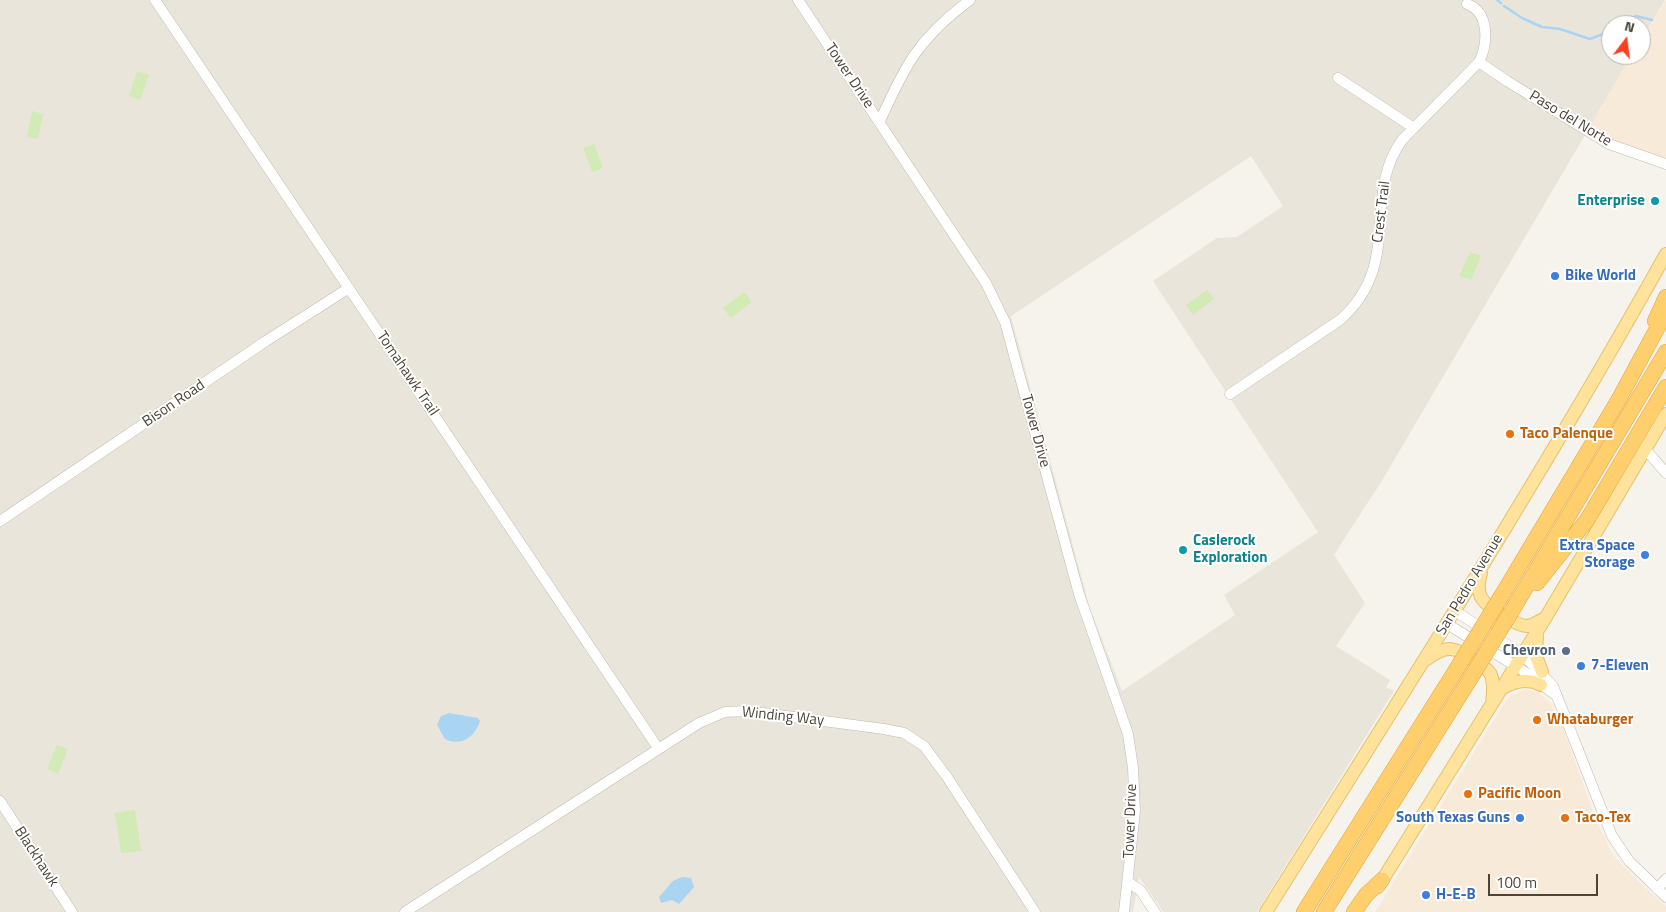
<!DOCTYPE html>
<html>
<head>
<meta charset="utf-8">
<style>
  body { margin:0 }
  #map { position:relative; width:1666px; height:912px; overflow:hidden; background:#f6f3ec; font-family:"Titillium Web",sans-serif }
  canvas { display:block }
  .north { position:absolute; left:1601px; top:15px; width:50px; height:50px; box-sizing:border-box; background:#fff; border:1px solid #b7b4b0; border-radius:50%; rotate:15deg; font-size:14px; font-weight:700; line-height:20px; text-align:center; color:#4b4439 }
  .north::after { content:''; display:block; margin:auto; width:18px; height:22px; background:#fc3f1d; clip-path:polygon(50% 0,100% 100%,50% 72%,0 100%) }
  .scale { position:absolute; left:1488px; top:874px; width:110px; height:22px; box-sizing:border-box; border:2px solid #4b4439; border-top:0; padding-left:6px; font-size:15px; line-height:18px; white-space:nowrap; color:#4b4439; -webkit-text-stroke:4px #fff; paint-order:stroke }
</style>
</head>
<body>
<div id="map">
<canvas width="1666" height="912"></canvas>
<div class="north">N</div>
<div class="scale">100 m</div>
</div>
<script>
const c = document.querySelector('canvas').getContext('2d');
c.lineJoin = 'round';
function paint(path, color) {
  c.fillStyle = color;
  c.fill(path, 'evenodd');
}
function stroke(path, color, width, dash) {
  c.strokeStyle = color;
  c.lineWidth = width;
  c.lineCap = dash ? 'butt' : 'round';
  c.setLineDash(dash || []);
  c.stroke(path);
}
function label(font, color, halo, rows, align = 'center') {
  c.font = font + ' "Titillium Web",sans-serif';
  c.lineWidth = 4;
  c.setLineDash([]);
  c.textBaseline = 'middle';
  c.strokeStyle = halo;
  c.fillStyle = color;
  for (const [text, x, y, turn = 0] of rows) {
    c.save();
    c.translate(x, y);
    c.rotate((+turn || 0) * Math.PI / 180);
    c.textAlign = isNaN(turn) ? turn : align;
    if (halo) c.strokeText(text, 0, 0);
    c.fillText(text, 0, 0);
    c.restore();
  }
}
paint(new Path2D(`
  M0,0H1665L1641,40V25H1611V55H1632L1383,479L1334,555L1365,603L1336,646L1390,680L1386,687L1394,691L1257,912H1163L1139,877L1133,912H0ZM1251,156L1283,206L1237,237L1217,238L1153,281L1318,532L1224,595L1235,615L1122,691L1090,608L1011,316Z`), '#eae5da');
paint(new Path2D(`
  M1666,0V159L1617,142L1589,127L1632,55H1641V40Z
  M1526,689L1538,692L1550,703L1563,728L1594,815L1612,854L1639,882L1666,906V912H1375L1504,704L1511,695Z`), '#f7ead8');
paint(new Path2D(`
  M137,71L149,75L140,100L129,96Z
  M32,111L43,114L38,139L27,137Z
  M594,144L603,168L592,172L583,148Z
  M1470,252L1481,256L1471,280L1459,276Z
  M1207,290L1214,299L1193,315L1186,305Z
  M744,292L752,302L731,318L723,308Z
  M57,745L68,749L58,774L47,769Z
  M135,810L141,851L121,853L115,813Z`), '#d2eab5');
paint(new Path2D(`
  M449,713L478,718L480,721C475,737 461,747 445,739L437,725L441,716Z
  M682,877L691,878L694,887L679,904L672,900L661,903L659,897L673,881Z`), '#a9d4f2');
stroke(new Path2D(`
  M1497,0L1501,3
  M1504,6L1522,18L1542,27L1560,29L1590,39L1611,31
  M1622,25L1636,16L1652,20`), '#a9d4f2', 2.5);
const minor = new Path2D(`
  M155,0L658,748
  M798,0L986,283L1005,322L1079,594L1128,734L1133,768L1135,811L1124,912
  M1479,62L1507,81L1609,144L1666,164
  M1338,78L1414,128
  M880,121C905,65 919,38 970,0
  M1230,394L1340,320C1404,264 1361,197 1402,140L1479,62C1488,44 1490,12 1467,4
  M1646,450L1666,473
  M0,521L266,341L349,288
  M1455,611L1523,655L1553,686L1612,836L1629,861L1666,897
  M1447,624L1522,670L1557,696
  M0,801L72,912
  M1128,882L1140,890L1155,912
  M1657,889L1666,879
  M405,912L699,723L725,712L748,711L884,729L904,733L924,746L947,777L1035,912`);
const major = new Path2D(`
  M1481,573C1479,581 1477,589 1481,597C1485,606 1517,626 1527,626C1534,625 1539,621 1545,618
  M1537,636L1536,656L1542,672
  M1427,659C1448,643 1455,648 1475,661C1480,665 1487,668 1490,673C1495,682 1493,694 1492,704
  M1501,689C1514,681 1528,678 1541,685
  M1378,887L1546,617L1666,414
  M1266,912C1402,695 1541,478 1666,254`);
const highway = new Path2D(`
  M1655,321L1666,297
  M1537,583L1587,520L1666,387
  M1502,595L1619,399L1666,312
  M1516,604L1666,352
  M1304,912L1456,670
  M1324,912L1470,679
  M1354,912L1366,895L1382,880`);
stroke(minor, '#c2bbae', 11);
stroke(major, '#e6c16a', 14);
stroke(highway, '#e0a43c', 16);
stroke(minor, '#fff', 10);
stroke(major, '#ffe39c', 12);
stroke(highway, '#ffcf6e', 15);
const highwayBridge = new Path2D(`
  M1456,670L1502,595
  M1470,679L1516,604`);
stroke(highwayBridge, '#e0a43c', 16, []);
stroke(highwayBridge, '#ffcf6e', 15);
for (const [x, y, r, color] of [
  [1655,201,5,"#0f9aa8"],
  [1555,276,5,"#3f7fe0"],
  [1510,434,5,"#e8710a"],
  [1183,550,5,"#0f9aa8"],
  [1645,555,5,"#3f7fe0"],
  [1566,651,5,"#5c6f8a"],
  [1581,666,5,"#3f7fe0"],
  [1537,720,5,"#e8710a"],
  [1468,794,5,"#e8710a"],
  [1520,818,5,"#3f7fe0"],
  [1565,818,5,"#e8710a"],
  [1426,895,5,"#3f7fe0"]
]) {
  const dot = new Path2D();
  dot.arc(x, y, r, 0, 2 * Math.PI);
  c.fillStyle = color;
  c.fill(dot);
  stroke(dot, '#fff', 2);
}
label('15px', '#4b4439', '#fff', [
  ["Tower Drive",849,76,56],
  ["Paso del Norte",1570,119,31],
  ["Crest Trail",1382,212,-83],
  ["Tomahawk Trail",407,374,56],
  ["Bison Road",174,404,-34],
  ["Tower Drive",1035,431,75],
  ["San Pedro Avenue",1470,585,-59],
  ["Winding Way",783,717,6],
  ["Tower Drive",1131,821,-88],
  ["Blackhawk",36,857,57]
]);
label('bold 15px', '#0d838f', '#fff', [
  ["Enterprise",1645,201],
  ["Caslerock",1193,541,"left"],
  ["Exploration",1193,558,"left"]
], 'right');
label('bold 15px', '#366cbe', '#fff', [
  ["Bike World",1565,276],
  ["Extra Space",1635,546,"right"],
  ["Storage",1635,563,"right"],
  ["7-Eleven",1591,666],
  ["South Texas Guns",1510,818,"right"],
  ["H-E-B",1436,895]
], 'left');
label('bold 15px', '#c56008', '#fff', [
  ["Taco Palenque",1520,434],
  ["Whataburger",1547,720],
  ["Pacific Moon",1478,794],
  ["Taco-Tex",1575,818]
], 'left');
label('bold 15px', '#4e5e75', '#fff', [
  ["Chevron",1556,651]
], 'right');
</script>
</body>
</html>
